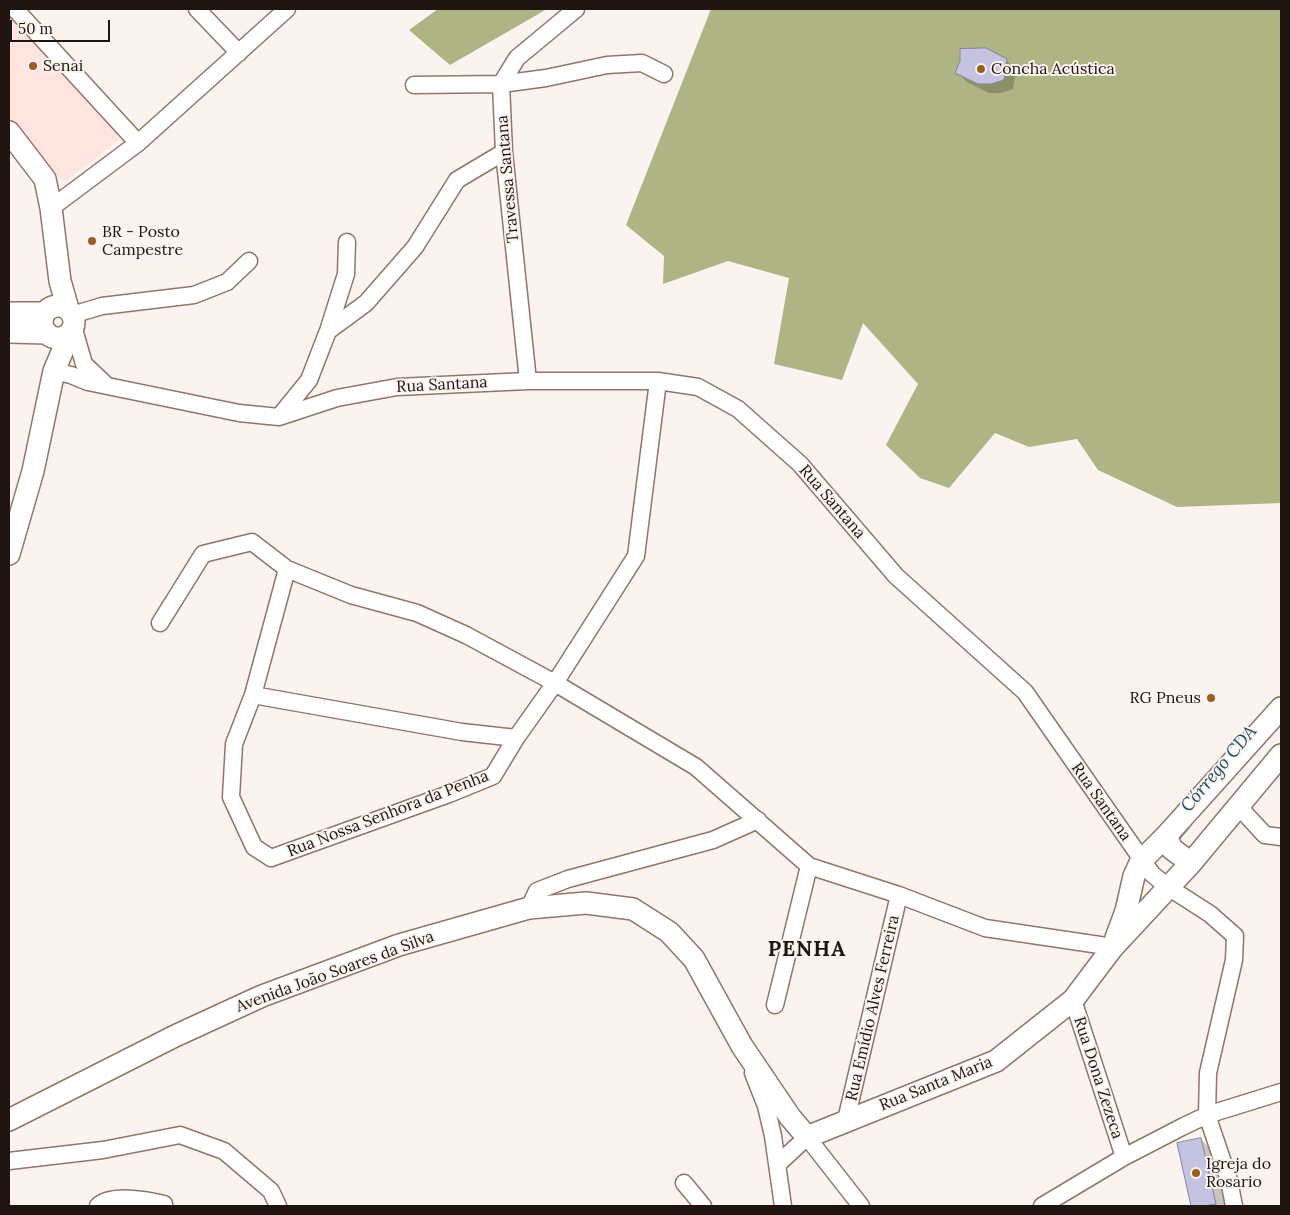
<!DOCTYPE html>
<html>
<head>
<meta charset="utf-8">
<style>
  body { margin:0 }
  #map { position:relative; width:1290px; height:1215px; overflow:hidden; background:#faf3f0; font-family:Lora,serif }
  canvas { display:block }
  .frame { position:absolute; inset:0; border:10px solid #201410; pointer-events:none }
  .scale { position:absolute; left:10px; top:20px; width:100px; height:22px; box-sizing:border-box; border:2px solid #201410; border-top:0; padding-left:6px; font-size:15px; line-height:18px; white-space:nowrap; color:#201410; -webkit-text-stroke:4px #faf3f0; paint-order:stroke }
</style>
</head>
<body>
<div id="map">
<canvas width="1290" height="1215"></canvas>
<div class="frame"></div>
<div class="scale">50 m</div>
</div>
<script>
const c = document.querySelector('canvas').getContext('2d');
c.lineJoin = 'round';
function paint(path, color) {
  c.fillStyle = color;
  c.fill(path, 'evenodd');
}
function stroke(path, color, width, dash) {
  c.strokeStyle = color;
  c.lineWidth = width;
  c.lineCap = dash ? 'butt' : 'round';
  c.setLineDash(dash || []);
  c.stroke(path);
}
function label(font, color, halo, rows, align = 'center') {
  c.font = font + ' Lora,serif';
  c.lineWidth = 4;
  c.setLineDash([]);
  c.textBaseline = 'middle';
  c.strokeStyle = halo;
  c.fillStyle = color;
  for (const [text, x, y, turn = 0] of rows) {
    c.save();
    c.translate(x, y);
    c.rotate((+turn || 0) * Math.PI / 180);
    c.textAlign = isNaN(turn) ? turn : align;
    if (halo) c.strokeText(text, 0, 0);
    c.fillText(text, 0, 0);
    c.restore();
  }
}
paint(new Path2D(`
  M9,12L121,138L66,181L48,170L9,120Z`), '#ffe4df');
paint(new Path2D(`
  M438,9H547L450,65L409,30Z
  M711,9H1281V503L1177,507L1098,470L1077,439L1029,447L995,433L949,488L920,478L886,445L918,384L863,323L842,380L774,364L789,278L728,261L663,284L664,256L626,225Z`), '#afb484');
paint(new Path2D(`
  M1006,60L1016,70L1013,89L1001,93H989L967,82L957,72Z
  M1201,1139L1214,1153L1226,1206H1192L1179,1144Z`), '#0003');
stroke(new Path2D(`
  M1178,839L1188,827`), '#6da5b8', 4);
const building = new Path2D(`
  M986,48L1007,59L1004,80L991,84H978L955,73L960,61V49Z
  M1201,1138L1216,1204L1204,1206H1191L1177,1143Z`);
paint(building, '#c6c2e1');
stroke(building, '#8683a0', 1);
const minor = new Path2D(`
  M15,9L138,143
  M197,9L239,53
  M414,85L501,84L546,78L607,65L642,63L664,74
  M51,208L138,143L287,9
  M72,315L102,306L194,295L227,282L249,261
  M73,326L84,364L105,384
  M328,331L346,274L347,242
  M54,371L71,375L88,382L239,413L279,417L337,398L397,387L528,381H658L698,387L738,409L800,464L896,576L1025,692L1152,874L1168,887L1210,914L1235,936L1234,960L1208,1073L1207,1115L1229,1180L1234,1206
  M528,381L504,152L501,84L517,58L576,9
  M279,417L309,380L328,331L366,303L415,247L457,180L504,152
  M287,569L253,695L234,744L231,797L254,847L271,858L449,794L493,776L516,738L555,683L636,556L658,381
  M160,623L203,554L252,542L287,569L351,595L417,613L466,635L555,683L696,767L809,866L899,895L985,928L1113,947
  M253,695L462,732L516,738
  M1238,806L1265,835L1281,837
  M529,908L537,891L568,879L713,840L758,820
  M1073,1000L1124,1157
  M775,1005L809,866
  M753,1073L766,1106L773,1136L783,1206
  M846,1120L899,895
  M9,1161L103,1150L180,1135L224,1151L271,1191L278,1206
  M778,1164L807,1137L861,1206
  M684,1183L703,1206
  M98,1206C111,1193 148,1200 164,1204
  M1042,1206L1124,1157L1182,1127L1207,1115L1281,1092`);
const major = new Path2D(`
  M9,132L45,179L51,208L60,281L68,309
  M42 322a16 16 0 1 1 32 0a16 16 0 1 1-32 0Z
  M9,313H45
  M9,332L47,333
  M9,554L33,471L54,371L71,331
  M1166,836L1172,849L1191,863
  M1116,938L1126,911L1134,876L1141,861L1166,836L1281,708
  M9,1120L175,1036L262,996L399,945L529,908L586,903L633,909L669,932L694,959L742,1046L790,1117L807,1137L996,1061L1073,1000L1113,947L1191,863L1281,755`);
stroke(minor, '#947469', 19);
stroke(major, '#947469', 24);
stroke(minor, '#fff', 16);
stroke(major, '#fff', 21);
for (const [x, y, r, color] of [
  [33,66,5,"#9b5e22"],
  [981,69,5,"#9b5e22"],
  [92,241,5,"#9b5e22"],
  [1211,698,5,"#9b5e22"],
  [1196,1173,5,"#9b5e22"]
]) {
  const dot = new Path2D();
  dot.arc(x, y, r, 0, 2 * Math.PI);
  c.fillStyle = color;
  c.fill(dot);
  stroke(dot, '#faf3f0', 2);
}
label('16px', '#201410', '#faf3f0', [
  ["Senai",43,66],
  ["Concha Acústica",991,69],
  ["BR - Posto",102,232],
  ["Campestre",102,250],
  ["RG Pneus",1201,698,"right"],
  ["Igreja do",1206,1164],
  ["Rosario",1206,1182]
], 'left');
label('16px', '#201410', '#faf3f0', [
  ["Travessa Santana",508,179,-95],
  ["Rua Santana",442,385,-3],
  ["Rua Santana",832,502,49],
  ["Rua Santana",1101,802,55],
  ["Rua Nossa Senhora da Penha",388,814,-21],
  ["Avenida João Soares da Silva",335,972,-20],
  ["Rua Emídio Alves Ferreira",873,1008,-77],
  ["Rua Dona Zezeca",1098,1078,72],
  ["Rua Santa Maria",936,1084,-22]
]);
label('italic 18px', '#1d4d5c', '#faf3f0', [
  ["Córrego CDA",1219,769,-50]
]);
c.letterSpacing = '1px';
label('bold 21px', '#201410', '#faf3f0', [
  ["PENHA",807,950]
]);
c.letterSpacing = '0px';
</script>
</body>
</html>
